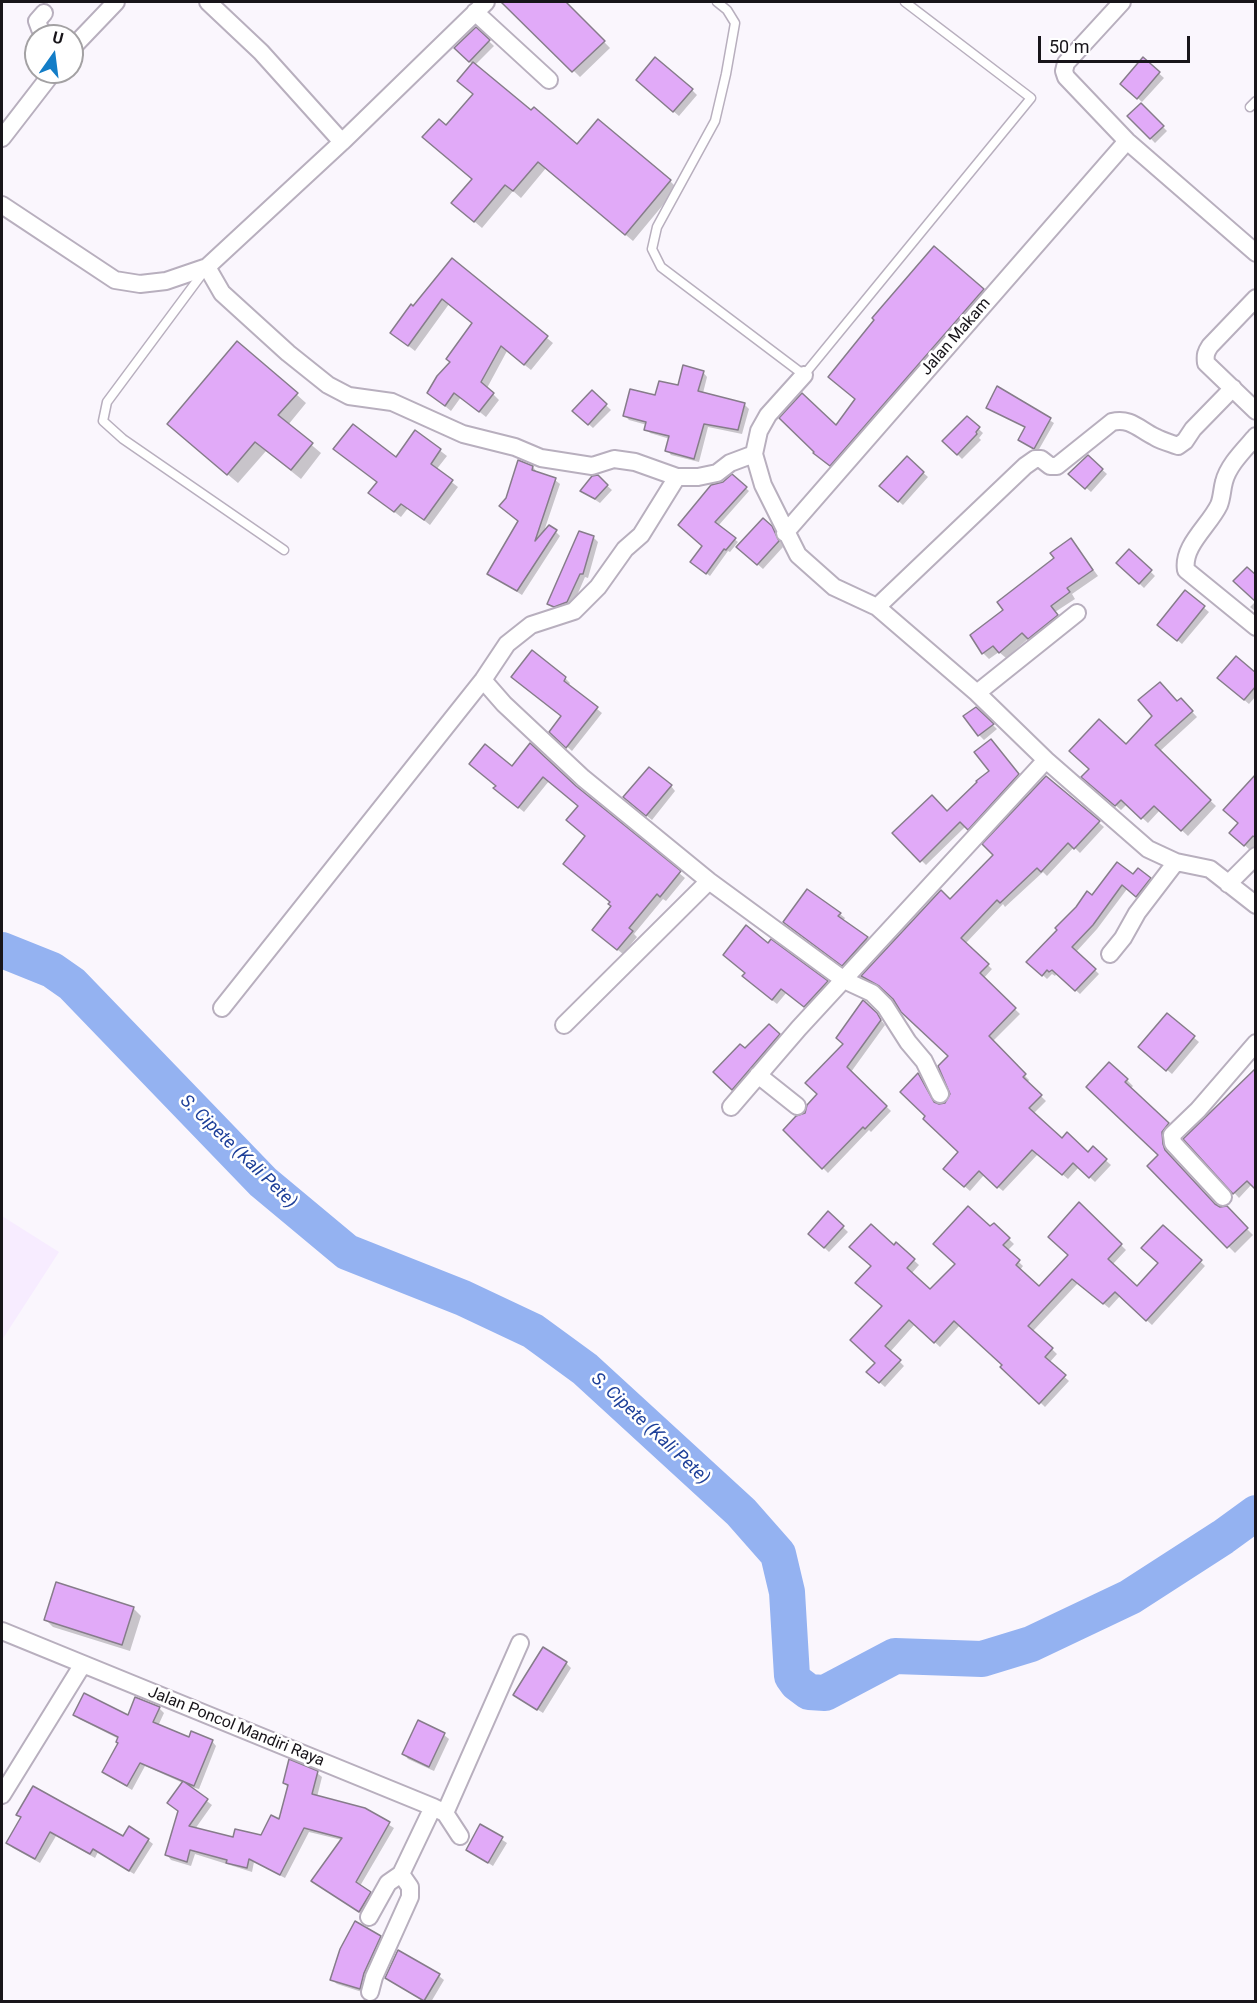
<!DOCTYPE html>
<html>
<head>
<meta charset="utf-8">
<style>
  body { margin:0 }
  #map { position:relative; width:1257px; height:2003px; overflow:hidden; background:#faf6fd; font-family:Roboto,sans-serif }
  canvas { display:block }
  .frame { position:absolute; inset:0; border:3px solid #18151a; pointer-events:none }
  .north { position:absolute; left:24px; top:24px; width:60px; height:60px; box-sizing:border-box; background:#fff; border:2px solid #a3a1a3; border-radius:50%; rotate:14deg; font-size:16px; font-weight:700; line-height:24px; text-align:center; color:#18151a }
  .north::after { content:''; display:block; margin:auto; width:21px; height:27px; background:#137dc7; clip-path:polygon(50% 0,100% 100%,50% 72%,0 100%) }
  .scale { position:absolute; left:1038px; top:36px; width:152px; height:27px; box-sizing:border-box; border:3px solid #18151a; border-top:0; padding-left:8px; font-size:18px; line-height:21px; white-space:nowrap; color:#18151a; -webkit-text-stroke:4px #fff; paint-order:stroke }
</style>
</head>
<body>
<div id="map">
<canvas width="1257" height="2003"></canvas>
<div class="frame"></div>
<div class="north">U</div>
<div class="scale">50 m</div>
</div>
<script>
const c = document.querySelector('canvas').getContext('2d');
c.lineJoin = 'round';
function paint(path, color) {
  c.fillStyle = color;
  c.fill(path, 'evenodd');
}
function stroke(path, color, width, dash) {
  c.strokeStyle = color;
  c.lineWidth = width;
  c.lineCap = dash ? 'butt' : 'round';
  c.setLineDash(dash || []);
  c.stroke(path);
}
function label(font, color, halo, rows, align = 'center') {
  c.font = font + ' Roboto,sans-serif';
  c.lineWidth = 5;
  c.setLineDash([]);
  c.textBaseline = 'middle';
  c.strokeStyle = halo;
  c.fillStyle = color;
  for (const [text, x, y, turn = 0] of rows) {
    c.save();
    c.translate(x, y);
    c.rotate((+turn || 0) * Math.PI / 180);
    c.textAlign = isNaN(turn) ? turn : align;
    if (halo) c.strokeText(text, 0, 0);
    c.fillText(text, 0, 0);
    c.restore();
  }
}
paint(new Path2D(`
  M2,1216L59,1252L2,1340Z`), '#f7ecff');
paint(new Path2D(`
  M511,2H565L610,48L580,77L507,5Z
  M476,29L494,46L475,65L531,112L577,146L670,181L677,188L633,241L546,168L521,198L513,191L482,228L461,210L474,179L446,127L474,94L473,65L456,48Z
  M1144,60L1164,78L1142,102L1122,84Z
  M642,85L692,90L697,95L679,116Z
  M1141,105L1167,131L1155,143L1129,116Z
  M452,260L553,343L531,370L507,351L487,388L499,400L486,417L461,397L451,411L429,393L451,362L474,324L449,304L415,351L392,333Z
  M983,290L991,298L838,473L823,461L815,453L836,427Z
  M703,372L707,377L703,393L744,404L749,409L742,434L708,427L699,462L671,455L667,450L670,439L650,433L646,429L647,425L629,420L625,416Z
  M998,388L1054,423L1038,451L1020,439L1026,428L988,407Z
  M592,392L611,410L593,428L574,411Z
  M296,394L306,403L288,425L321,453L301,479L266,451L238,483L178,433Z
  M967,418L983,433L979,438L981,440L962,459L944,441Z
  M416,432L447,456L436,470L458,487L430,525L408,508L401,517L370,493Z
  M1088,457L1107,474L1091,492L1071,474Z
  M907,458L928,477L903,505L886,490Z
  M533,467L537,472L555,480L560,484L543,534L556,532L560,536L522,595L489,574L520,521Z
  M732,476L749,491L718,526L738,542L730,552L728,551L710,576L695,565Z
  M597,477L612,490L600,503L582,491Z
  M763,520L776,532L783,547L763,569L738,547Z
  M593,537L598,542L588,578L585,577L572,607L559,611L554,608L549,603Z
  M1076,546L1098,576L1072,594L1075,599L1055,612L1063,621L1035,644L1029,638L1006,658L999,652L989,659L983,653Z
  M1129,551L1155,576L1144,588L1118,563Z
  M1185,592L1209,612L1182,644L1164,629Z
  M1256,601V612L1250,607Z
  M1256,675V696L1249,704L1224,683Z
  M565,678L570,683L568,686L602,713L572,751L551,732L563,716L518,682Z
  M1181,700L1197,717L1159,752L1216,806L1188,836L1160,810L1148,823L1127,804L1121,810L1089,782L1126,746Z
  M976,709L997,729L984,740L979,735Z
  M531,745L575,787L685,878L666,901L663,899L634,934L637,937L623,954L599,935L612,907L587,837L579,806L549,781L524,812L501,793L512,768Z
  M995,746L1022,779L973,833L966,826L926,865L894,833L947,813L991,771Z
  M1256,777V846L1251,851L1238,839L1240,824Z
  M1046,778L1104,827L1080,853L1074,847L1047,876L1043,872L1005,907L1003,904L965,944L992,969L983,979L1020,1014L992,1042L1029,1080L1027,1083L1046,1101L1033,1114L1062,1140L1088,1154L1093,1149L1111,1165L1095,1182L1079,1167L1068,1179L1038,1154L1003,1191L984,1175L970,1191L945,1169L960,1152L927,1116L918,1075L923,1080L936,1105L946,1104L952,1094L950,1056L886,990L868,981L863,976L950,901L995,855Z
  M671,786L675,791L652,820L630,802Z
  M1134,876L1150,879L1154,883L1141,900L1127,889L1097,929L1076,952L1099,974L1080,994L1057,973L1055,976L1052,974L1047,979L1029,962L1092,897Z
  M840,914L845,918L843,921L872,943L848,969L789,927Z
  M771,941L831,987L810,1010L787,992L777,1004L748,981Z
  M876,1014L885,1025L851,1072L891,1111L871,1132L869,1130L828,1173L785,1130L806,1114Z
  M1167,1015L1199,1042L1172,1074L1145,1051Z
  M769,1026L784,1040L738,1093L715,1072L745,1051Z
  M1248,1077L1252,1184L1239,1198L1185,1139Z
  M1127,1080L1133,1086L1130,1089L1174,1130L1168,1139V1152L1171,1158L1215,1206L1220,1209L1226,1208L1253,1235L1235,1253L1149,1166L1160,1155L1089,1087Z
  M1079,1204L1126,1250L1112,1265L1137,1288L1160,1264L1163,1227L1205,1266L1152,1325L1120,1296L1109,1308L1078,1283L1033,1331L1057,1354L1049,1363L1069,1381L1045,1407L1003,1366L1004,1365L960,1325L940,1347L915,1324L890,1352L904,1366L885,1387L868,1372L877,1363L883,1307L894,1247L896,1244L919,1265L911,1274L930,1292L994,1225L1014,1244L1007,1251L1023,1266L1020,1270L1040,1288L1070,1255Z
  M828,1213L848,1232L829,1252L810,1234Z
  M133,1608L141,1616L130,1651L53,1627L46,1620Z
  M566,1663L571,1668L543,1713L515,1695Z
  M159,1708L164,1713L158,1726L189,1739L212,1741L216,1746L199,1789L187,1786L212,1805L195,1829L234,1839L262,1837L280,1822L289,1788L284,1783L317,1773L322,1777L317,1797L365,1810L394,1828L360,1886L375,1898L365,1916L313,1881L342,1840L309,1832L285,1878L254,1862L252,1872L195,1854L191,1866L171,1860L167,1855L180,1812L183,1783L145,1766L132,1790L109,1776L104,1772L120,1744L119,1739L79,1719L75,1714L129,1717Z
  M444,1735L449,1739L434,1771L408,1759L404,1754Z
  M22,1818L123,1838L148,1840L153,1844L134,1874L98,1852L95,1858L56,1836L40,1863L13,1848L8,1843Z
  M481,1826L507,1843L493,1866L467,1849Z
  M380,1937L385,1942L365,1993L337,1984L332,1980Z
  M439,1976L444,1980L431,2002H425L392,1982Z`), '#0003');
stroke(new Path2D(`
  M2,950L52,970L72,984L263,1182L347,1252L463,1298L533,1331L585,1369L741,1512L778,1554L787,1592L792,1676L797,1683L809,1692L825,1693L895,1656L982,1659L1031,1644L1130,1597L1223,1537L1256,1513`), '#94b2f1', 36);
const building = new Path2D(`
  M501,2H566L605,41L572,72Z
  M476,27L490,40L469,62L454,48Z
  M655,57L693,89L673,112L636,80Z
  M1143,57L1160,72L1137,99L1120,84Z
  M473,62L531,110L534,107L577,144L598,119L671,180L625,235L538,162L513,191L505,185L474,222L451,203L472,179L422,137L439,119L446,125L473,94L457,81Z
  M1141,103L1164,126L1150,139L1127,116Z
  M934,246L984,289L830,466L813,453L814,452L779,418L802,393L836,425L855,399L828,377L874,320L872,318Z
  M452,258L548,336L524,365L501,346L481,382L494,393L479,412L454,393L445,406L427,393L437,376L450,362L446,359L472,323L442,299L408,346L390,333L411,304L413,306Z
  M237,341L298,393L278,415L313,443L291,470L255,442L227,475L167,424Z
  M683,365L704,371L698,391L745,403L738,430L704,424L694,459L665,451L669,436L644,430L646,422L623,416L630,389L655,395L659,381L678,385Z
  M997,386L1051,418L1034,449L1018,440L1025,427L986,408Z
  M592,390L607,404L588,425L572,411Z
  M967,416L980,427L976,432L977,434L957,455L942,441Z
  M353,424L396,457L415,430L441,449L431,464L453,480L424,520L401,504L394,512L368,493L377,482L333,449Z
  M1088,455L1103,469L1085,489L1068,474Z
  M907,456L924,472L898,502L879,486Z
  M518,460L533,466L532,470L556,478L535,541L549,525L557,530L517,591L487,574L518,521L499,506L506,498Z
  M732,474L747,487L715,522L736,538L726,550L724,549L706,574L690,562L702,546L678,525L711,485L723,482Z
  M598,475L608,485L595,499L580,491L592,476Z
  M763,518L772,526L779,541L757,565L736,547Z
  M579,531L594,536L583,574H580L567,602L554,607L547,604Z
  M1071,538L1093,570L1067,588L1070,592L1051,606L1058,615L1028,639L1022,633L999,653L993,646L982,654L970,635L1003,610L997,602L1054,558L1050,553Z
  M1129,549L1152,570L1139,584L1116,563Z
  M1247,567L1256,575V602L1233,581Z
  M1185,590L1205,606L1177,641L1157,625Z
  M532,650L566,677L564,681L598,707L566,748L549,732L561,716L511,677Z
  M1236,656L1256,673V686L1244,700L1217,678Z
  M1160,682L1177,701L1181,698L1193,711L1155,745L1211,800L1181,831L1154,806L1141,819L1121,800L1115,806L1081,777L1089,769L1069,751L1099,719L1126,744L1152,716L1138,700Z
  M976,707L994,724L978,736L963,716Z
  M991,739L1019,774L968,830L960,822L920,862L892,833L932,795L947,811L977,782L976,781L989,771L974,752Z
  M530,743L576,786L681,871L660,897L657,894L629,928L633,931L617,950L592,930L611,906L608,904L610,902L563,864L585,836L566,820L578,806L543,777L518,808L493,788L496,786L469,764L485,744L512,766Z
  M649,767L672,785L646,816L623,797Z
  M1256,774V838L1253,836L1244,846L1229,833L1238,823L1223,810Z
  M1046,776L1100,821L1074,849L1068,843L1041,872L1037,868L1000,903L997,900L961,938L989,964L980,973L1016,1008L989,1036L1026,1074L1023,1077L1042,1095L1029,1108L1062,1138L1067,1132L1088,1152L1093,1146L1107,1159L1089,1178L1073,1163L1062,1175L1032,1150L997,1188L979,1171L964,1187L943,1169L958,1152L923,1119L925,1116L900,1092L918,1073L934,1102L939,1104L945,1103L950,1094L938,1066L948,1056L901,1012L893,999L879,986L861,976L941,890L950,899L993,855L982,844Z
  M1117,862L1133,874L1138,868L1151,878L1136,897L1122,885L1093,925L1072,947L1096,969L1075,991L1052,970L1049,972L1047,970L1042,976L1026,962L1057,930L1055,928L1076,907L1087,891L1092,895Z
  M807,889L841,913L838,916L868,937L842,966L783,922Z
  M746,925L768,943L771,939L828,981L804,1007L781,989L772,1000L742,976L745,973L723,955Z
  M863,1000L877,1013L881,1020L847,1067L887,1106L865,1129L863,1127L822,1169L783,1130L796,1116L805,1113L807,1105L817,1094L805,1083L843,1044L836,1038Z
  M1167,1013L1195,1036L1166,1071L1138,1047Z
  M769,1024L780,1034L732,1090L713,1072L740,1044L745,1048Z
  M1109,1062L1128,1079L1125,1082L1169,1123L1162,1132L1163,1144L1165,1150L1215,1204L1220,1207L1227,1206L1248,1228L1227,1248L1147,1166L1158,1155L1086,1087Z
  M1256,1068V1190L1247,1181L1233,1194L1183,1139Z
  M1079,1202L1122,1244L1108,1259L1137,1286L1158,1263L1141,1248L1163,1225L1202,1260L1146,1321L1115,1292L1103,1304L1072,1279L1028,1326L1053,1348L1045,1357L1066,1375L1039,1404L1000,1367L1002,1365L954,1321L934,1343L909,1320L885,1346L901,1360L879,1383L866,1372L875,1363L850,1340L882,1306L855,1283L871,1266L849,1247L871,1224L894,1245L896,1242L915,1259L907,1268L930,1289L955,1264L933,1244L968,1206L990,1226L994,1223L1010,1238L1003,1245L1020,1260L1016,1265L1039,1286L1068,1255L1048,1237Z
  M828,1211L844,1226L824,1248L808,1234Z
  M56,1582L134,1607L122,1645L44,1620Z
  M543,1647L567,1662L537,1710L513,1695Z
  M84,1693L128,1715L135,1697L160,1707L153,1722L189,1737L191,1731L213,1740L194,1786L140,1763L127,1786L102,1772L118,1743L116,1742L118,1737L73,1715Z
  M418,1720L445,1733L429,1767L402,1754Z
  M289,1759L318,1771L312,1794L365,1808L390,1822L356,1882L371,1892L359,1912L311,1881L342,1838L304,1828L280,1875L249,1859L247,1868L226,1863L227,1860L190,1850L187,1862L165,1855L178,1811L167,1803L183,1781L208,1799L189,1826L233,1837L235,1829L261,1835L271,1815L279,1819L288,1785L283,1783Z
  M33,1786L123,1836L129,1826L149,1839L129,1871L93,1849L90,1854L50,1832L35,1859L6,1843L21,1817L16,1815Z
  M480,1824L503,1837L488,1863L466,1850Z
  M355,1921L381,1936L364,1973L360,1989L330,1980L340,1949Z
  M398,1950L440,1974L424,2001L385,1978Z`);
paint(building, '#e1aaf8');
stroke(building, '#867c8a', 1.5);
const lane = new Path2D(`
  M717,2L727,10L735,23L726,74L715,121L657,227L652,249L661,267L804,375L1031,98L905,2
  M1250,107L1256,101
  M205,270L107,402L103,421L123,439L284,550`);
const street = new Path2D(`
  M208,2L261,52L342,142
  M1122,2L1066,63L1064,71L1066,77L1127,141L1256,253
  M475,12L549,80
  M44,13L37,21L40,29L47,36
  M72,48L116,2
  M2,138L53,72
  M2,205L115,280L140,284L166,281L207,267L342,142L486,2
  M207,267L222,293L288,353L328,385L349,396L392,402L463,434L515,447L541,458L592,466L614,459L635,462L677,477H698L717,473L730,463L754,454L763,485L798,555L834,587L877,607L977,693L1046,760L1148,849L1176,862L1210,869L1256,905
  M1256,298L1210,346C1206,352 1205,355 1206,363L1256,411
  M1256,436C1245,449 1228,465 1224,482C1222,489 1222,498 1219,505C1209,526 1182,546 1186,570L1256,627
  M754,454L759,431L768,415L804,375
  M785,533L1127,141
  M877,607L1025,466L1035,459H1041L1050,466H1057L1112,422C1130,417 1140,430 1155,437C1162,441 1170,443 1178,446L1185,441L1193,429L1233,388
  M483,680L504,704L583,778L709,881L844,980L872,993L885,1006L908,1042L924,1061L940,1094
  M977,693L1077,613
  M1228,884L1256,856
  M1110,954L1123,938L1137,913L1176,862
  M222,1008L483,680L507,644L531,625L574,611L598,587L625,549L641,535L677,477
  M564,1025L709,881
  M758,1075L797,1106
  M731,1107L799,1028L1046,760
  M1223,1197L1173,1143L1172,1135L1198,1110L1256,1043
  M2,1631L433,1807L445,1813L460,1836
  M2,1795L83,1664
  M445,1813L520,1643
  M369,1917L388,1883L401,1874L433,1807
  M370,1992L374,1977L410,1897V1887L401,1874`);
stroke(lane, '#b8afbe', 11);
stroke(street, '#b8afbe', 20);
stroke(lane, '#fff', 8);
stroke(street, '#fff', 16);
label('16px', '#18151a', '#fff', [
  ["Jalan Makam",956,337,-49],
  ["Jalan Poncol Mandiri Raya",236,1727,22]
]);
label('italic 18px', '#1e4099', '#fff', [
  ["S. Cipete (Kali Pete)",238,1152,44],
  ["S. Cipete (Kali Pete)",650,1429,43]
]);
</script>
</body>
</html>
